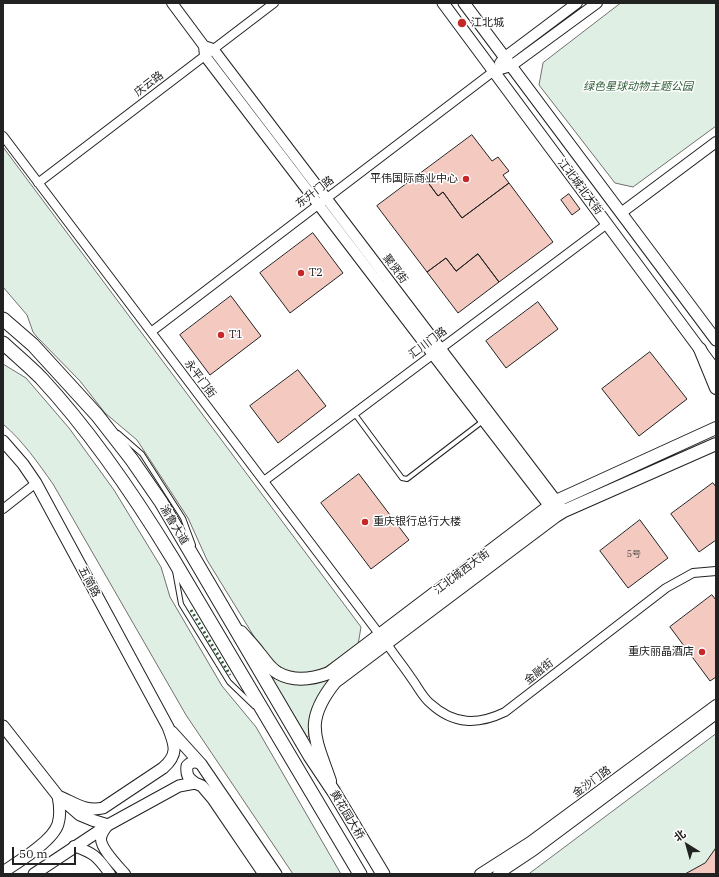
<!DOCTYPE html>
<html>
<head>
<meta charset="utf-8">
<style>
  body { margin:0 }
  #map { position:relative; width:719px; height:877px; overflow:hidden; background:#fff; font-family:"IBM Plex Serif","Noto Sans SC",serif }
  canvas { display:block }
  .frame { position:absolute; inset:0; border:4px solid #222; pointer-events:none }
  .north { position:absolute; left:667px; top:825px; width:40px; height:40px; -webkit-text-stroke:3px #fff; paint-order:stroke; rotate:323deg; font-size:11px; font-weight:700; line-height:16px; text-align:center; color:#222 }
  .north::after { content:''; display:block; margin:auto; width:14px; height:18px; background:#222; clip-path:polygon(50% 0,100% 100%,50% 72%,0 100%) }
  .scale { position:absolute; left:12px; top:847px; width:64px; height:18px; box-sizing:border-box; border:2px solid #222; border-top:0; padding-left:5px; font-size:12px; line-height:14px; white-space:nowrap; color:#222; -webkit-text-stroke:3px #fff; paint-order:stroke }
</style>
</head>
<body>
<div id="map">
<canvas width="719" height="877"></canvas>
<div class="frame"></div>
<div class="north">北</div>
<div class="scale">50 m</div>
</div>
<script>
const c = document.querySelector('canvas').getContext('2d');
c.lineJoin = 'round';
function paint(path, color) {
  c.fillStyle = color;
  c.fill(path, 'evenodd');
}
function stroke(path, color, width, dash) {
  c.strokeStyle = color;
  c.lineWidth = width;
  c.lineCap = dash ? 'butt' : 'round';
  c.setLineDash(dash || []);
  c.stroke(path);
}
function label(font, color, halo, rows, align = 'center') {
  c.font = font + ' "IBM Plex Serif","Noto Sans SC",serif';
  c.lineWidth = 3;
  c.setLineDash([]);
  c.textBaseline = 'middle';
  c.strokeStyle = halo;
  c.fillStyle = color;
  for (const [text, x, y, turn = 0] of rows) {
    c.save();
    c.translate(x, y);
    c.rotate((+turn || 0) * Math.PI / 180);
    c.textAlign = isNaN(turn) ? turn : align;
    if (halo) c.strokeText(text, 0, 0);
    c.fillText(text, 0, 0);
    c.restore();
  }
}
const green = new Path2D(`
  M621,3H716V126L633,187L615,183L539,85L543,63Z
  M3,147L361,627L358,645L324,668L310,673L298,674L286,671L274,663L258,643L207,560L188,518L137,440L105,413L80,381L37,337L33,332L27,315L3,287Z
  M3,364L26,378L69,428L114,490L161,567L170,597L222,686L256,727L341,874H293L186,715L53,484C38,463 23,441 3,424Z
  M271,675L328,680C326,686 321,691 318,696C311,709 309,722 309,736L307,737L271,677Z
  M716,734V874H529Z`);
paint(green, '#e0efe3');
stroke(green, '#6f6f6f', 1);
const building = new Path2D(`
  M472,135L492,161L498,157L509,171L503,175L509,183L462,218L443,192L438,196L421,173Z
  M421,173L438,196L443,192L462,218L509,183L553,242L499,282L478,254L456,271L446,258L427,272L377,206Z
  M569,194L580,209L572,215L561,200Z
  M313,233L343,273L290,313L260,273Z
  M478,254L499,282L458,313L427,272L446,258L456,271Z
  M231,296L261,336L210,375L180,335Z
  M538,302L558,329L506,368L486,341Z
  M650,352L687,399L639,436L602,389Z
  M298,370L326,406L278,443L250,406Z
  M359,474L409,540L371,569L321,503Z
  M713,483L716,487V540L699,552L671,514Z
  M640,520L668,558L628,588L600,551Z
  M712,595L716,600V677L710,681L670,627Z
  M716,848V874H685L705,863Z`);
paint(building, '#f3c9c0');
stroke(building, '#222', 1);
const service = new Path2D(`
  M354,413L402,478L407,479L483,421
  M118,433L142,454L183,518L193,545
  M175,571L181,604L229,682L254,706`);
const minor = new Path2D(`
  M3,136L380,635
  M38,183L274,3
  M151,332L494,71
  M264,481L607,224
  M3,509L36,483
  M387,644C395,656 404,667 412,679C418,687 423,698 431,704C454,725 478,725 505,712L666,588L693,573L716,571`);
const tertiary = new Path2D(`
  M172,3L204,46
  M500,63L505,57L577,3
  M494,71L511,66L597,3
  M621,213L716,142
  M553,511C436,360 321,207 205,56L204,46L213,49L564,511
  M108,825C105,829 101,834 101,839C101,849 118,866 125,874
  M74,846C96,854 97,857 110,874
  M480,874L530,842L716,705
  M498,874L534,850L716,714`);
const secondary = new Path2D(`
  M443,3L716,371
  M464,3L716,340
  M3,441L23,464L36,483L168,727C175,745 179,754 163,768L103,808C85,812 75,803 58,796C60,806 61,814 58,824C53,841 18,862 3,872
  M3,726L58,796L80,815L92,820L108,825
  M172,732L201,764L276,874
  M195,783C188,778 186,775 187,766C192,761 195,761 201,764
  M34,874L108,825L179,786L195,783L202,786L213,799L264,874`);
const primary = new Path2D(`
  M700,349L716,388
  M241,632C247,639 254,646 259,653C265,660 270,669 278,673C294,682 313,679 329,673L556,501L716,428
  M330,781C315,737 303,722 335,682L556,516L564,511L716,444`);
const trunk = new Path2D(`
  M3,319L33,345L97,415L132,460L161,502L310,756L334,792L383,874
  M3,343C16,355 29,366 41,378C92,433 134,495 173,559L360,874`);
stroke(service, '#222', 6);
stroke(minor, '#222', 10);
stroke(tertiary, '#222', 12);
stroke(secondary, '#222', 13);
stroke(primary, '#222', 14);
stroke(trunk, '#222', 15);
stroke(service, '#fff', 4);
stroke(minor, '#fff', 8);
stroke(tertiary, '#fff', 10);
stroke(secondary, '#fff', 11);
stroke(primary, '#fff', 12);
stroke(trunk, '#fff', 13);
stroke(new Path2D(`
  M191,610L230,675`), '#2f5e38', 3, [2, 3]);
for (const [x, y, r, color] of [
  [462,23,5,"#c62828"],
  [466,179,4,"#c62828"],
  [301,273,4,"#c62828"],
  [221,335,4,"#c62828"],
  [365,522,4,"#c62828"],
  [702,652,4,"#c62828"]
]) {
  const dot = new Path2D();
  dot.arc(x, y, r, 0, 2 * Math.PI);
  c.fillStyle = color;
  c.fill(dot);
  stroke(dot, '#fff', 1.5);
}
label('9px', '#564c4a', null, [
  ["5号",634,554]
]);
label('11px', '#222', '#fff', [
  ["江北城",471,23],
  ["平伟国际商业中心",458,179,"right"],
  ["T2",309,273],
  ["T1",229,335],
  ["重庆银行总行大楼",373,522],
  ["重庆丽晶酒店",694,652,"right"]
], 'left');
label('11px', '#222', '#fff', [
  ["庆云路",149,84,-37],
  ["江北城北大街",580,187,53],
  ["东升门路",315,192,-37],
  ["聚贤街",395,269,53],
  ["汇川门路",428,343,-37],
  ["永平门街",200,379,53],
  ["渝鲁大道",174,525,59],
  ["江北城西大街",462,572,-37],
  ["五简路",89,582,62],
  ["金融街",539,672,-38],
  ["金沙门路",592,782,-36],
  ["黄花园大桥",347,815,59]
]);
label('italic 11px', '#2f5e38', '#fff', [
  ["绿色星球动物主题公园",638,87]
]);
</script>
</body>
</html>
